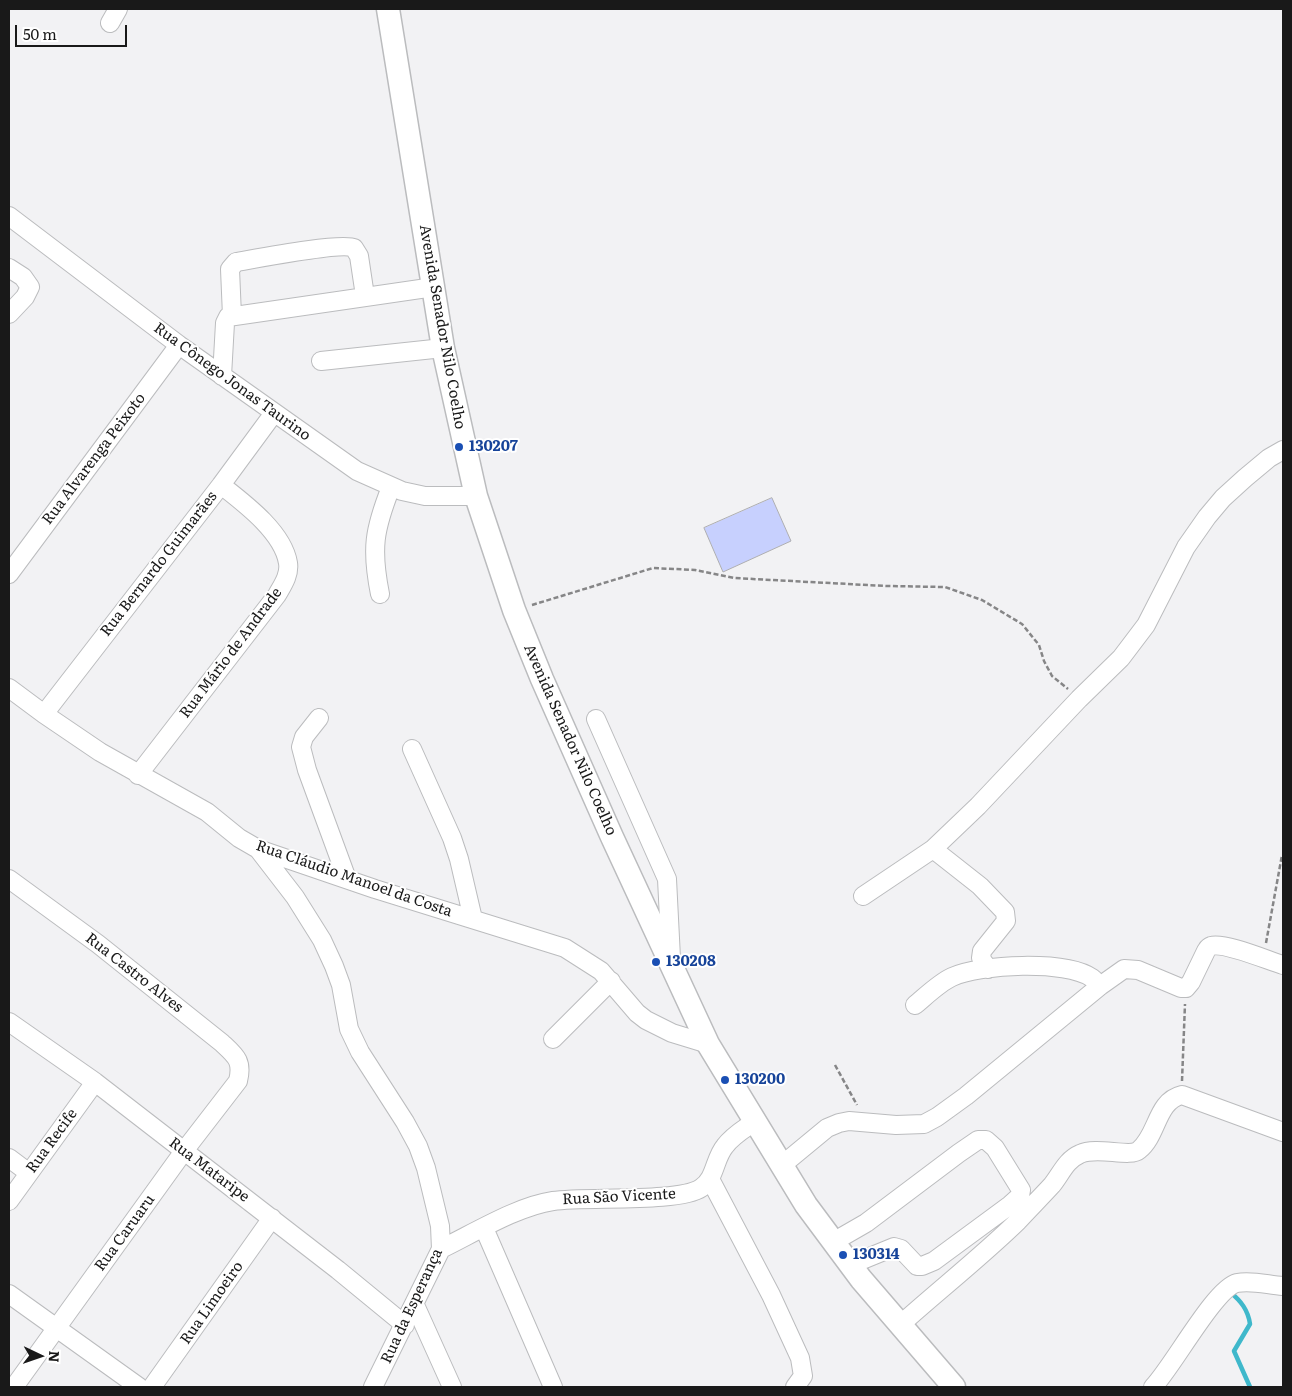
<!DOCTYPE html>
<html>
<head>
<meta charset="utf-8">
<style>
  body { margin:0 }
  #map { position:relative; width:1292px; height:1396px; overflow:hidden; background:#f2f2f4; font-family:Literata,serif }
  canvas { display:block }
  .frame { position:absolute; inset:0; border:10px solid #191919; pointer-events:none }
  .north { position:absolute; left:15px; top:1331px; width:50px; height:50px; -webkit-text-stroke:4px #fff; paint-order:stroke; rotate:93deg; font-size:14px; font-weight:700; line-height:20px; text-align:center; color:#191919 }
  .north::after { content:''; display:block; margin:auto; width:18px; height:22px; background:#191919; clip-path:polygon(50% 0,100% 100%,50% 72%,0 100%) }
  .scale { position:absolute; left:15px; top:25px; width:112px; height:22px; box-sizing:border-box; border:2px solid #191919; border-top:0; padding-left:6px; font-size:15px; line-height:18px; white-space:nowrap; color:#191919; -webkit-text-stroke:4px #fff; paint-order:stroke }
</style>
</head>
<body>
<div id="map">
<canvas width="1292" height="1396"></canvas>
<div class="frame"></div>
<div class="north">N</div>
<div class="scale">50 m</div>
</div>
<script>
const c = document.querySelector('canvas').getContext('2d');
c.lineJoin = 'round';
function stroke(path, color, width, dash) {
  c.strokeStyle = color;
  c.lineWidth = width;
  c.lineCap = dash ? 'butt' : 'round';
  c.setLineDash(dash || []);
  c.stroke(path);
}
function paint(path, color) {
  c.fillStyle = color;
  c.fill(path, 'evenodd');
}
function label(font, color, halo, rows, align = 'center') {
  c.font = font + ' Literata,serif';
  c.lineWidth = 4;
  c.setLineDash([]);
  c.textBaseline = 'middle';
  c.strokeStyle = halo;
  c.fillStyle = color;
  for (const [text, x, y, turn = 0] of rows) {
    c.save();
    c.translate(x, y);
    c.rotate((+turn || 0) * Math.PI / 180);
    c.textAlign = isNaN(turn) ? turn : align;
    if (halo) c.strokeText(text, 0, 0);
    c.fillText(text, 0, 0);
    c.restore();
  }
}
stroke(new Path2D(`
  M1230,1292C1241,1301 1248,1310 1250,1324L1234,1351L1250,1387`), '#3fb8cb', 4.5);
const building = new Path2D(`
  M772,498L791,541L723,572L704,528Z`);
paint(building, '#c7d0fe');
stroke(building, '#aeaeb0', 1);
const minor = new Path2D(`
  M110,23L118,9
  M9,216L179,345L357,471L402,491L425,496H476
  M9,268L23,277L30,287L25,297L9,314
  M232,316L230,269L236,262C254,259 342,242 354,248L359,256L365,296
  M321,361L443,348
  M222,376L225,323L228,317L434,287
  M9,574L179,345
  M380,594C371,549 374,530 391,487
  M9,688L44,714L100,752L207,812L239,838L258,849L375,889L565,948L601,971L637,1013L646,1020L672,1033L708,1044
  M44,714L221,485L274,413
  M319,718L304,737L301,747L307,770L347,879
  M596,719L667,879L671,958
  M412,749L452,838L459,859L473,919
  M138,775L277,595C282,586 290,575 288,563C283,532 244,503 221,485
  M258,849L295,897L322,940L334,966L341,985L349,1029L360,1052L405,1122L418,1146L426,1168L440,1226L441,1249L373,1387
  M933,849L980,886L1005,912L1006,921L982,951L981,958L988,969
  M9,879L98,944L222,1043C236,1056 243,1061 238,1081L184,1151L14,1387
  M863,896L933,849L978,806L1079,699L1121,658L1146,625L1186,547L1207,517L1223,498L1245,478L1269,458L1283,450
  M915,1005C926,996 939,983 952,977C980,964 1066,960 1092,978C1095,980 1097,984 1100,986
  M9,1022L95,1082L338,1270L405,1325
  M553,1039L611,981
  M9,1158L29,1173
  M781,1166L827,1128L839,1123L849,1121L896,1125L924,1124L937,1117L966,1096L1100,986L1124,969L1138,970L1181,988H1186L1191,982L1206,951C1208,948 1208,947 1211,946C1225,942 1269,961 1283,965
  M710,1179L771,1295L800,1358L803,1376L795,1387
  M9,1201L95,1082
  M484,1228L553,1387
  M833,1242L866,1223L959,1153L978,1140H986L995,1148L1021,1190L1020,1196L1010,1205L934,1261L922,1266H917L901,1249L894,1247L850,1265
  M441,1249C474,1233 518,1206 553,1201C586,1196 679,1203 701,1188C716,1178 714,1159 725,1146C732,1136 744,1129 754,1122
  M9,1294L139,1387
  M415,1305L452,1387
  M900,1325C939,1290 981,1257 1018,1221C1029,1209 1041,1197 1052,1185C1061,1174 1066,1160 1080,1154C1097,1146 1130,1158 1139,1150C1158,1135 1156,1101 1182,1095L1283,1132
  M152,1387L272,1218
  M1153,1387C1172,1368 1215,1288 1237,1283C1252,1280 1268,1285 1283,1286`);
const major = new Path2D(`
  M388,9L443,348L476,496L514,610L542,679L612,837L708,1044L806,1205L861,1279L954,1387`);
stroke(minor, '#bbbcbe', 20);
stroke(major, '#bbbcbe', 25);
stroke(new Path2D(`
  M532,605L653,568L695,570L734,578L886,586L945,587L982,600L1022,624L1039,645L1044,661L1052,676L1068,689
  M1266,943L1282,855
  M835,1065L857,1105
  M1182,1081L1185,1004`), '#868687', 2.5, [5, 2.5]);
stroke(minor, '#fff', 18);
stroke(major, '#fff', 22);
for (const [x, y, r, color] of [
  [459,447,5,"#1a4fb4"],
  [656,962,5,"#1a4fb4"],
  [725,1080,5,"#1a4fb4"],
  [843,1255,5,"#1a4fb4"]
]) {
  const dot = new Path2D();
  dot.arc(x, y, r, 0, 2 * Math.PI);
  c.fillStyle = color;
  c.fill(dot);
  stroke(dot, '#fff', 2);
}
label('15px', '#191919', '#fff', [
  ["Avenida Senador Nilo Coelho",442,327,80],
  ["Rua Cônego Jonas Taurino",232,382,36],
  ["Rua Alvarenga Peixoto",94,459,-53],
  ["Rua Bernardo Guimarães",159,564,-52],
  ["Rua Mário de Andrade",231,653,-53],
  ["Avenida Senador Nilo Coelho",570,740,66],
  ["Rua Cláudio Manoel da Costa",354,879,19],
  ["Rua Castro Alves",134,973,38],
  ["Rua Recife",52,1141,-54],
  ["Rua Mataripe",209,1170,37],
  ["Rua São Vicente",619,1197,-3],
  ["Rua Caruaru",125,1233,-54],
  ["Rua Limoeiro",212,1303,-55],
  ["Rua da Esperança",412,1306,-65]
]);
label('bold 15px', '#164399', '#fff', [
  ["130207",469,447],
  ["130208",666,962],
  ["130200",735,1080],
  ["130314",853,1255]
], 'left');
</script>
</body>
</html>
